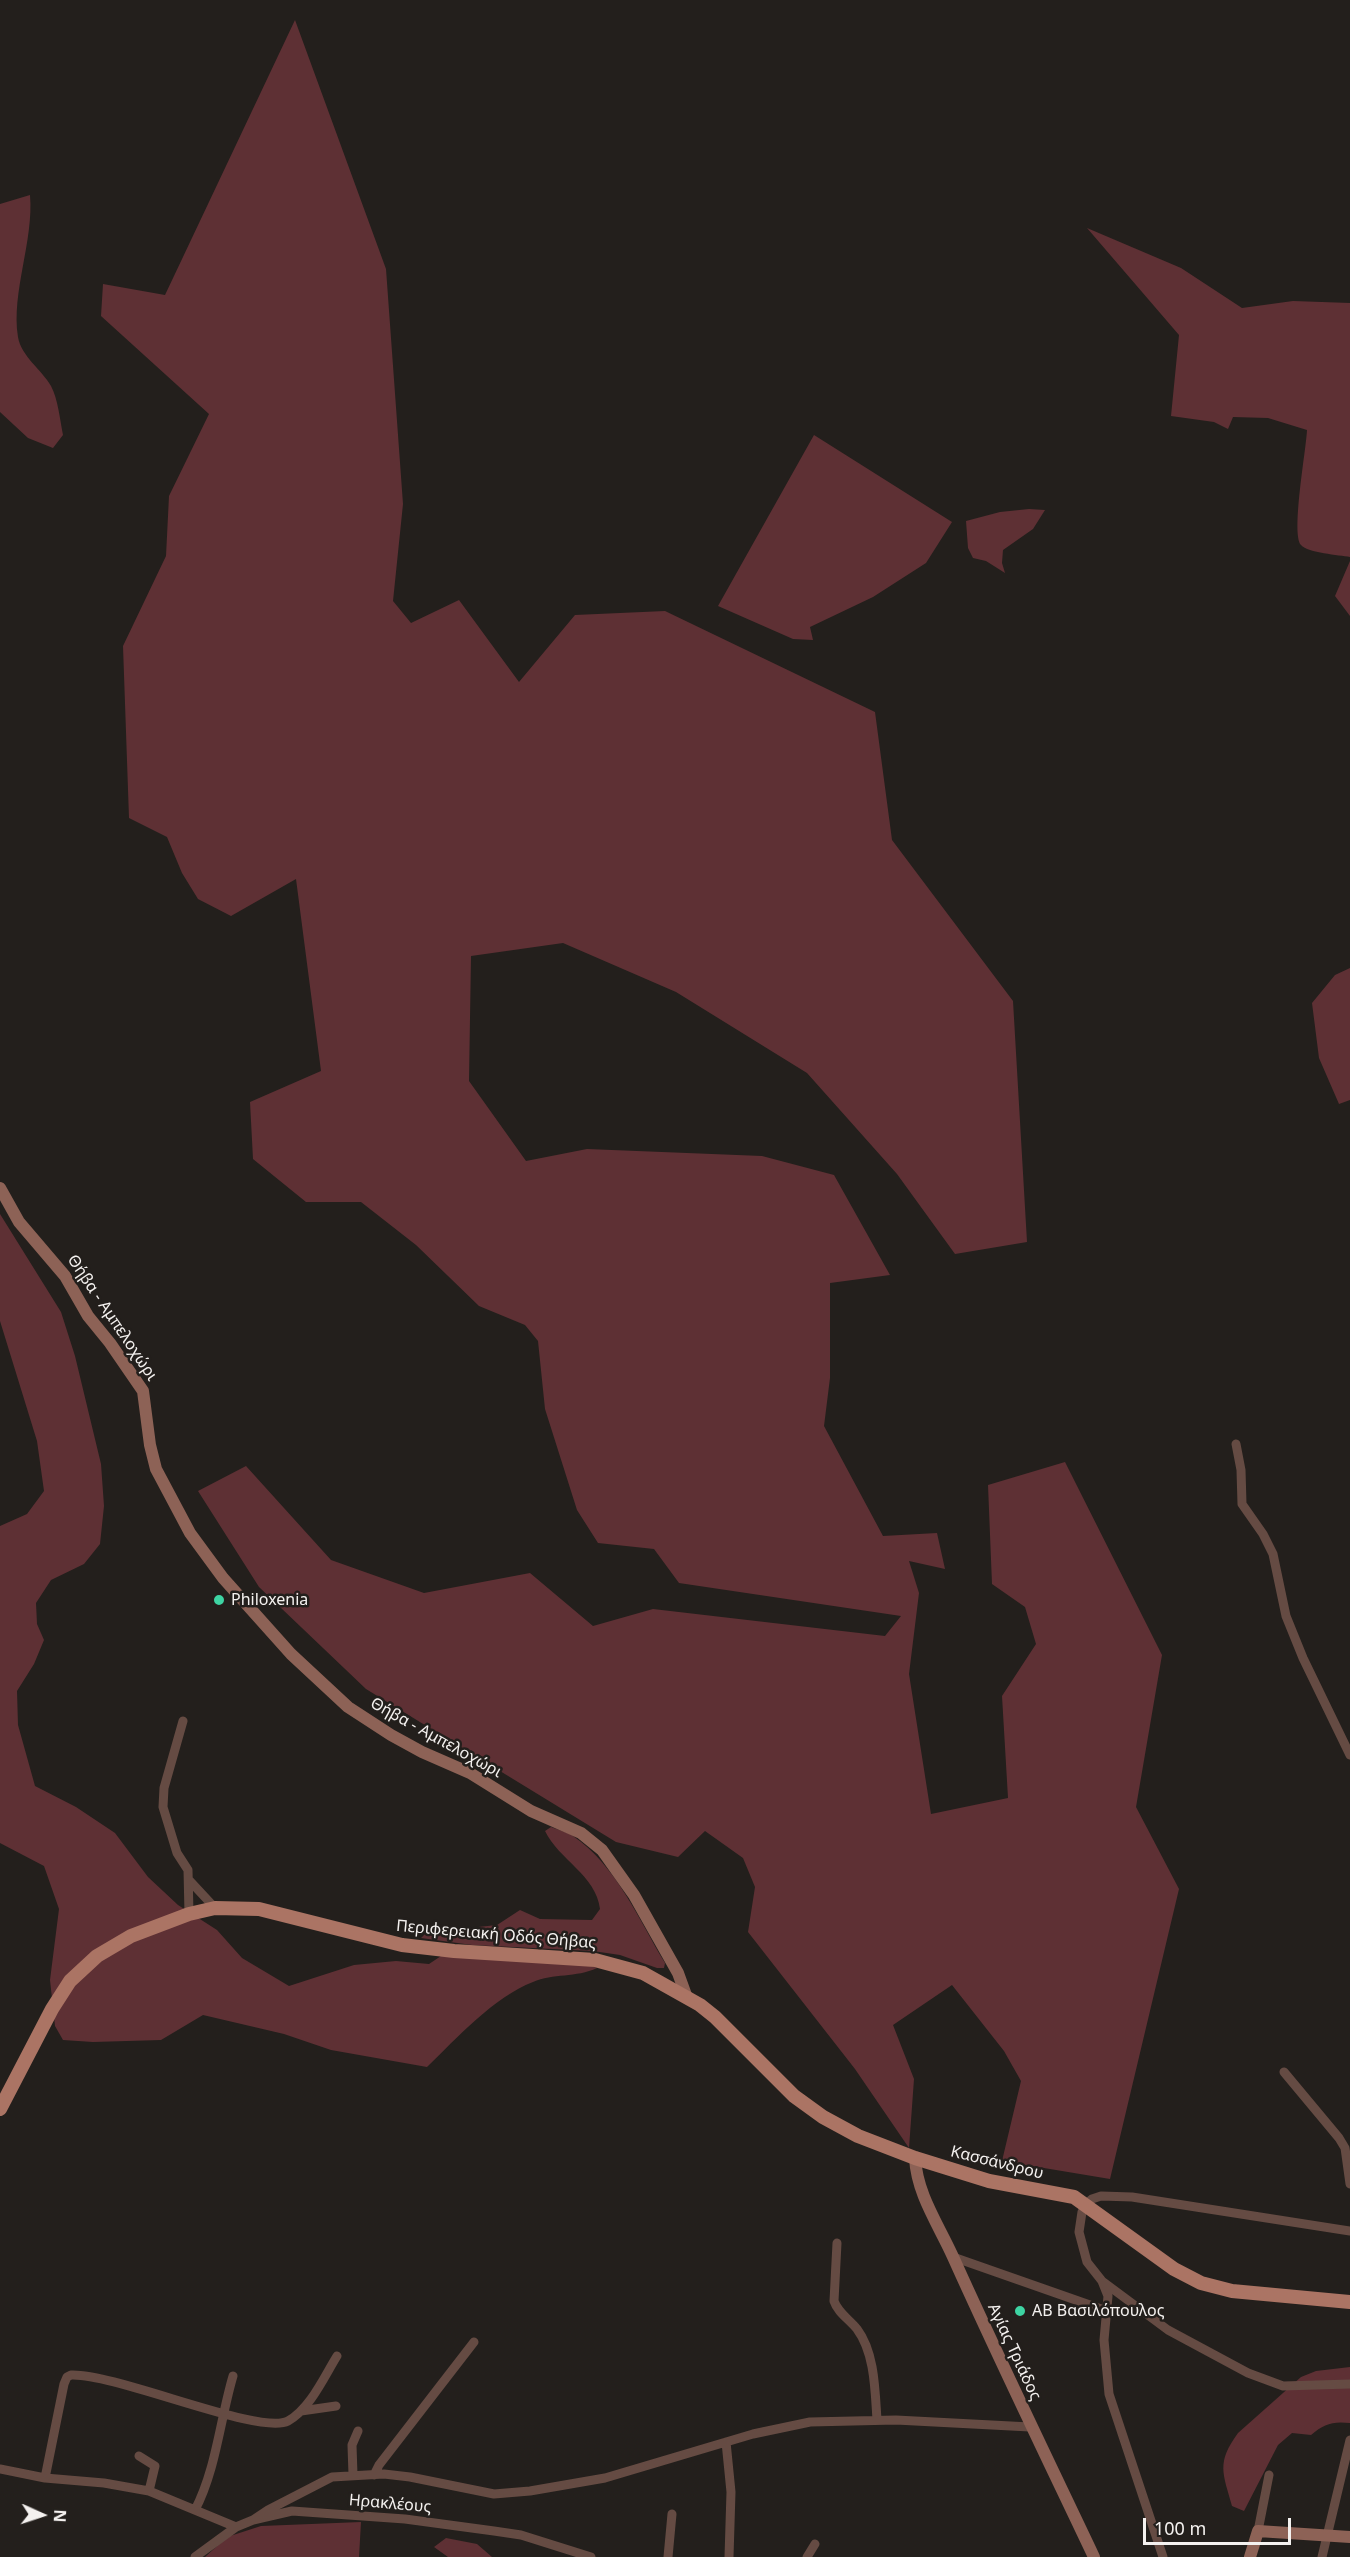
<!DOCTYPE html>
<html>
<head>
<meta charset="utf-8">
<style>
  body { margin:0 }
  #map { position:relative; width:1350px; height:2557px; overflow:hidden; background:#231f1c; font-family:"Noto Sans",sans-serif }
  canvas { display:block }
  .north { position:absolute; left:12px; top:2485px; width:60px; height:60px; -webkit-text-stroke:4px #231f1c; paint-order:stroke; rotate:93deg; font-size:16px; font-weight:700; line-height:24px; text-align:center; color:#f4f1ef }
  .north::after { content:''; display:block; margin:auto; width:21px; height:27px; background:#f4f1ef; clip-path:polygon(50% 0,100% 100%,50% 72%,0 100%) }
  .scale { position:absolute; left:1143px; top:2518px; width:148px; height:27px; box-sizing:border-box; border:3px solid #f4f1ef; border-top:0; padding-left:8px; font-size:18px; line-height:21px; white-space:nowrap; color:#f4f1ef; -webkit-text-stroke:4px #231f1c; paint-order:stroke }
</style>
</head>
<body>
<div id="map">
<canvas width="1350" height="2557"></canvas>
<div class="north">N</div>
<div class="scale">100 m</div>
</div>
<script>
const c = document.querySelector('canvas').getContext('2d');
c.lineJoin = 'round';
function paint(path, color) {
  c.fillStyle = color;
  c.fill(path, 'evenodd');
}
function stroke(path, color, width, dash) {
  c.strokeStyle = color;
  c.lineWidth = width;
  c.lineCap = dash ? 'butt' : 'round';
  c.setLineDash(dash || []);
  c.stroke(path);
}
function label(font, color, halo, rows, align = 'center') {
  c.font = font + ' "Noto Sans",sans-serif';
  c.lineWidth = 5;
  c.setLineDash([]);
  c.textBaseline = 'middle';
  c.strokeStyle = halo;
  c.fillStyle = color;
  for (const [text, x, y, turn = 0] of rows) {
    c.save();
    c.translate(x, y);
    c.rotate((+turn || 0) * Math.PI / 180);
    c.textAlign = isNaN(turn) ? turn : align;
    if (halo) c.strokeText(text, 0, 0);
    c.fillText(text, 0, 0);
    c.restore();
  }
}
paint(new Path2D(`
  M295,20L386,269L403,504L393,601L411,623L459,600L519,682L575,615L665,611L875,712L892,840L1013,1001L1027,1242L955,1254L897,1174L807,1073L676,992L563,943L471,956L469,1081L526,1161L587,1149L762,1156L834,1175L890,1275L830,1283V1378L824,1426L883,1536L937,1533L945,1569L909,1561L919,1593L909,1674L931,1814L1008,1798L1002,1696L1036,1644L1025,1607L992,1584L988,1485L1065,1462L1162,1655L1136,1807L1179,1889L1110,2179L1002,2161L1021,2081L1004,2051L952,1985L893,2025L914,2079L909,2148L855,2069L748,1932L755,1887L743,1858L705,1831L678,1857L616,1842L366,1689L259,1587L198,1491L246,1466L331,1560L424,1593L530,1573L593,1626L653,1609L885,1636L901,1616L679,1583L654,1549L598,1543L577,1510L545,1409L538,1341L525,1325L479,1306L416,1245L361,1202H306L253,1159L250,1102L321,1071L296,879L231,916L198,899L182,873L167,837L129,818L123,646L166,556L169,496L209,414L101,316L103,284L165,295Z
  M30,195C34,241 11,292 18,337C21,356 42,370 51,386C58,399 60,420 63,435L53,448L28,438L0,412V204Z
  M1087,228L1181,268L1242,308L1293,301L1350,303V557C1339,555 1308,553 1301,545C1291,533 1306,451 1307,430L1268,418L1233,417L1228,429L1214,422L1171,416L1179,335Z
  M814,435L952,522L926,563L873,597L810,627L813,640L793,639L718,606Z
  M1029,509L1045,510L1033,529L1003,550L1002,563L1005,573L986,561L973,558L968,548L966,521L1000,512Z
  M1350,561V616L1335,596Z
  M1350,968V1100L1339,1104L1319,1058L1312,1003L1335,975Z
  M0,1214L61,1312L75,1356L101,1464L104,1506L100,1544L84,1564L51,1580L36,1603L37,1624L44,1640L34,1664L17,1691L18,1725L35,1786L76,1807L115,1833L148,1877L178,1905L217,1930L242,1958L289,1986L354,1965L396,1961L429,1964L441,1956L582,1963L597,1968C576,1978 553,1973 533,1982C494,1997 457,2038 427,2067L331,2050L284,2034L203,2015L161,2040L93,2042L63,2040L55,2026L50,1980L59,1909L44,1866L0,1843V1526L27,1514L44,1491L37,1441L0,1321Z
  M551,1827C558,1830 567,1832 573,1836C616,1865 639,1920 665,1963L664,1968H657L620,1955L593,1951L472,1945L421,1938L427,1932L460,1934L478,1927L497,1925L520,1910L540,1919L592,1920L600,1909C596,1875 559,1860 545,1831Z
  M1350,2367V2423C1332,2421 1324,2424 1311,2435L1292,2433L1278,2445L1244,2511L1232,2506C1223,2473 1216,2463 1238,2433L1301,2377L1316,2371Z
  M361,2522L359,2557H205L227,2537L261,2526Z
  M446,2538L477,2544L492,2557H448L434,2547Z`), '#5e3034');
stroke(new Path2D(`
  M1236,1444L1241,1470L1242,1504L1263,1534L1273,1554L1286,1616L1303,1658L1350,1755
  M183,1721L164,1788L163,1807L177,1853L188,1870L189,1914
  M189,1880L215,1908
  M1284,2072L1339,2138L1345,2148L1350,2184
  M837,2243L834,2301C838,2313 849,2319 857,2329C875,2353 875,2391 877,2420
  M953,2257L1107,2311
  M1102,2281L1168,2330L1248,2373L1283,2386L1350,2384
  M301,2411L336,2406
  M726,2442L731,2492L729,2557
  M139,2456L155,2466L149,2491
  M0,2469L45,2478L104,2483L149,2491L236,2527
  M353,2475L352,2445L358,2431
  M374,2475L379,2465L474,2342
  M45,2478L64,2384L67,2377L71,2375C116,2373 260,2436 288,2421C310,2409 324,2377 337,2356
  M195,2510C216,2470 220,2420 233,2376
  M253,2520L268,2510L332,2477L384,2474L410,2477L494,2494L530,2491L605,2478L753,2434L810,2422L896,2420L1030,2427
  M1258,2531L1269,2475
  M195,2557L236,2527L253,2520L292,2511L405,2519L494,2531L521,2535L591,2557
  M668,2557L672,2514
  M807,2557L815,2544
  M1163,2557L1109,2394L1104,2340L1108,2296L1102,2281L1087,2262L1079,2232L1082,2212L1086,2204L1092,2199L1101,2196L1132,2197L1350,2231
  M1322,2557L1350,2440`), '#654b43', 9);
stroke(new Path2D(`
  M0,1188L19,1222L65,1276L88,1316L110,1343L143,1391L150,1445L156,1469L190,1533L223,1578L291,1654L348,1707L391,1735L422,1752L470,1773L531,1811L581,1833L602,1850L634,1895L678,1973L686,1995
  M915,2158C917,2195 939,2225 954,2259C999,2359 1047,2458 1094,2557
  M1250,2557L1258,2531L1350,2537`), '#8d6256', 12);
stroke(new Path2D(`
  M0,2109L52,2009L70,1981L97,1956L131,1936L189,1914L215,1908L259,1909L402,1945L454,1951L595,1960L643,1973L700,2005L715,2017L794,2096L823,2117L858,2136L915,2158L989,2181L1074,2197L1174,2269L1201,2283L1232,2291L1350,2302`), '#ab7464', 14);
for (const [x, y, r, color] of [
  [219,1600,6,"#3ed4a3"],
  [1020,2311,6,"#3ed4a3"]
]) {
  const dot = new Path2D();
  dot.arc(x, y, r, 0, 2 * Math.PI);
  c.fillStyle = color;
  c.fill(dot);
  stroke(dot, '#231f1c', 2);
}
label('16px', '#f4f1ef', '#231f1c', [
  ["Θήβα - Αμπελοχώρι",112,1318,56],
  ["Θήβα - Αμπελοχώρι",436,1738,29],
  ["Περιφερειακή Οδός Θήβας",496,1935,5],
  ["Κασσάνδρου",997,2163,14],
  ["Αγίας Τριάδος",1014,2352,65],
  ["Ηρακλέους",390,2504,5]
]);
label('16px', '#f4f1ef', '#231f1c', [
  ["Philoxenia",231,1600],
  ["ΑΒ Βασιλόπουλος",1032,2311]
], 'left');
</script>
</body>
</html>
